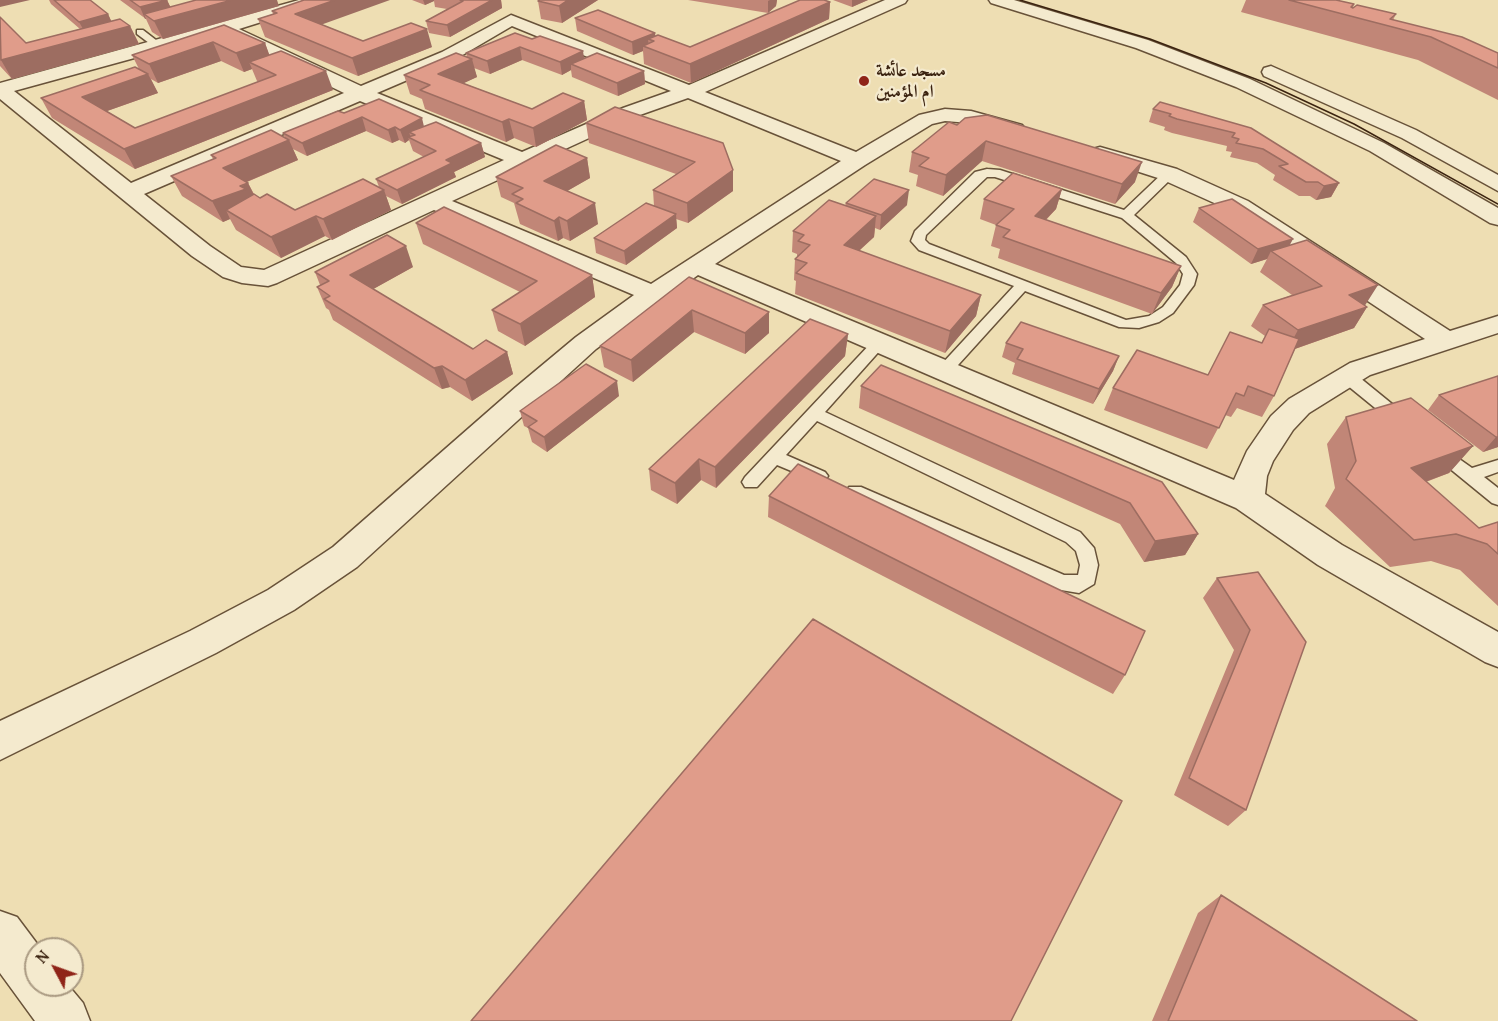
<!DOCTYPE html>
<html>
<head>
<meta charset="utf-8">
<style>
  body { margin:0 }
  #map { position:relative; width:1498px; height:1021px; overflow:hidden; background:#eedeb3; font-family:"Gentium Book Plus",serif }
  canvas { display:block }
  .north { position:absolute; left:24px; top:937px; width:60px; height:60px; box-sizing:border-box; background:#f4eace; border:2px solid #aa9a82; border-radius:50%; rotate:311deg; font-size:16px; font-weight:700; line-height:24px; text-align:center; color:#3b2310 }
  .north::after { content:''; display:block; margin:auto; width:21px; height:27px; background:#8f2418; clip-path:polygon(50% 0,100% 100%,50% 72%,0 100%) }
</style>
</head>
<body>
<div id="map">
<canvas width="1498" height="1021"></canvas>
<div class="north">N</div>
</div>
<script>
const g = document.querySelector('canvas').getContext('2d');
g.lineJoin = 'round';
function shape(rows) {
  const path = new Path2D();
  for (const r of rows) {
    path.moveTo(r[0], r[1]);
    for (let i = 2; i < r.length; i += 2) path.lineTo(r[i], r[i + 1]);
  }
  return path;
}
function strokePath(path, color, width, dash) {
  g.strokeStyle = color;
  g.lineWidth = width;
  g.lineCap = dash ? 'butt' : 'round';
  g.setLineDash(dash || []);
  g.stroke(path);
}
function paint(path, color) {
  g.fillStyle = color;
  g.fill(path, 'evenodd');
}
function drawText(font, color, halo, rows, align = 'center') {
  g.font = font + ' "Gentium Book Plus",Amiri,serif';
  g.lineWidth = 4.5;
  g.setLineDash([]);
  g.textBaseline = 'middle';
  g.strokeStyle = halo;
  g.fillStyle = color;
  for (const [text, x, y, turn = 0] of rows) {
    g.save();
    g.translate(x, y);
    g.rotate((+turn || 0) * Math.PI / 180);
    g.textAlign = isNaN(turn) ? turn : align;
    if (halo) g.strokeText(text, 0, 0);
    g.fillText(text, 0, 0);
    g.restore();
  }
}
const service = shape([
  [137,30,143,30,165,47,157,49,137,34,137,30],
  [987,169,1000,170,1124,210,1165,171,1173,171,1173,177,1134,215,1186,257,1197,274,1194,285,1173,313,1159,322,1139,328,1119,327,1025,291,949,375,939,375,936,371,939,367,1014,286,919,250,911,241,915,231,975,172,987,169],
  [987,177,995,177,1122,218,1176,263,1183,274,1180,285,1163,307,1149,316,1126,320,929,244,925,240,926,235,987,177],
  [878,339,883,341,886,344,883,347,825,412,1080,532,1094,548,1098,565,1094,584,1079,593,1055,589,849,497,846,492,849,487,861,487,1064,575,1078,575,1080,565,1076,551,1066,542,817,421,786,455,825,472,828,476,825,480,813,480,777,465,757,487,745,487,742,482,745,477,873,341,878,339],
  [1348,372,1354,373,1408,417,1410,421,1408,425,1396,425,1342,381,1340,377,1342,373,1348,372],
  [1438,444,1472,468,1498,460,1498,472,1484,477,1498,488,1498,505,1492,503,1432,454,1430,450,1432,446,1438,444]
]);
const minor = shape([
  [299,0,324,0,322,3,239,29,361,86,442,52,511,15,689,85,885,0,907,0,905,3,705,92,856,152,919,115,945,109,971,111,1022,125,1025,129,1022,133,1015,135,970,123,945,121,932,124,865,165,715,264,1234,480,1247,451,1271,416,1289,399,1350,363,1425,339,1232,211,1161,179,1093,157,1089,153,1093,149,1100,147,1177,169,1248,201,1450,331,1498,316,1498,333,1370,375,1309,413,1293,430,1273,461,1267,476,1265,494,1342,545,1498,632,1498,667,1485,662,1318,565,1236,508,698,275,596,349,357,567,294,610,216,653,0,760,0,721,190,631,268,590,333,547,516,387,576,337,634,295,434,210,277,283,268,286,242,283,223,277,192,256,0,99,0,83,299,0],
  [512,26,671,91,623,108,522,152,377,93,454,60,512,26],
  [222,34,344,93,131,183,14,91,222,34],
  [688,98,841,161,651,284,452,201,637,116,688,98],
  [360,101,504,160,264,270,241,267,210,246,144,194,360,101],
  [0,911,17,917,41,949,36,949,36,985,68,985,83,1003,90,1021,35,1021,0,973,0,911]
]);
const tertiary = shape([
  [989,0,1014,0,1148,40,1250,79,1384,143,1498,208,1498,225,1490,223,1370,151,1236,87,1136,48,991,3,989,0],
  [1271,66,1416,130,1498,175,1498,191,1402,138,1264,76,1262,72,1264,68,1271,66]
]);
strokePath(service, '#685239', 3);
strokePath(minor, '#685239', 3);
strokePath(tertiary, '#685239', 3);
paint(service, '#f4eace');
paint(minor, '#f4eace');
paint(tertiary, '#f4eace');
strokePath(shape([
  [1020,0,1150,39,1266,83,1354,124,1498,204]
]), '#3b2310', 1.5);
paint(shape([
  [49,0,90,0,108,14,111,21,130,26,139,44,12,79,0,66,0,17,26,43,80,29,51,4],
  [120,0,167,0,170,7,279,6,163,39,152,32,146,19],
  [412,0,501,0,502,8,450,37,429,33,426,21,447,9,435,7,434,1,425,5],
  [598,0,562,23,541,19,538,1],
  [688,0,777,0,776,6,768,13],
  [833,0,868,0,852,7],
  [1246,0,1318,0,1354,4,1353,8,1396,14,1393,20,1498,53,1498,100,1418,60,1241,12],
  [830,2,829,19,691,83,644,64,643,51,633,55,577,31,575,18,655,33,655,36,690,47],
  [272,11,321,24,363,41,432,47,358,76,265,37,258,19,273,14],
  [224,25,265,43,269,55,333,90,135,169,52,118,41,98,139,69,132,55],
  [221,61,244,72,252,69,257,81,258,82,135,128,107,111,158,93,151,79,158,83],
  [515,33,584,59,644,71,645,84,618,96,572,77,571,70,562,75,522,60,490,74,474,68,477,77,463,83,532,109,584,101,587,120,536,147,514,138,506,142,425,109,422,99,410,94,404,75,467,57,466,53],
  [1153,109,1251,128,1339,183,1331,197,1316,200,1310,196,1299,196,1273,180,1275,175,1257,163,1230,157,1232,152,1226,151,1227,146,1172,133,1164,130,1165,127,1149,122],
  [344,113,424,126,481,143,485,157,454,172,456,177,402,204,386,196,391,210,332,240,325,236,281,258,236,230,230,219,223,222,182,196,171,176,213,159,211,155,285,138,283,133],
  [366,131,392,143,399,140,405,143,409,140,413,151,424,157,376,179,379,187,295,210,260,198,254,194,248,183,247,182,298,160,293,149,307,156],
  [949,122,1135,182,1115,204,982,161,943,196,916,186,918,175,909,172,912,152],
  [586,123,733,170,733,191,688,223,676,219,677,228,626,265,596,253,594,238,654,206,653,190,676,174,589,143],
  [587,158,590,178,567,191,598,224,570,241,563,238,558,241,520,224,514,203,501,197,496,177],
  [1062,189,1056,209,1046,220,1181,266,1172,287,1152,314,998,258,1000,249,991,246,996,225,980,219,984,199],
  [846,203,907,205,880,230,875,228,874,237,859,251,981,295,976,316,945,353,795,294,796,281,794,280,795,259,797,257,797,254,792,252,793,231,845,206],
  [1199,208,1289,246,1367,307,1354,328,1295,349,1274,396,1262,417,1237,408,1231,417,1225,415,1207,449,1104,410,1113,388,1208,375,1261,343,1265,336,1251,326,1263,305,1292,295,1260,272,1267,259,1251,264,1193,222],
  [416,223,592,275,595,297,525,346,498,331,492,310,520,292,423,244],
  [413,267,373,289,473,349,507,352,513,374,472,401,450,387,442,389,333,320,329,310,326,308,317,287,320,285,315,272],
  [689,277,769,333,745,354,694,332,633,382,604,367,600,346],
  [848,334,845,356,716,488,701,480,677,504,651,490,649,469],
  [1006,343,1119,356,1113,371,1093,404,1012,374,1015,363,1002,357],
  [881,365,1198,534,1185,555,1144,562,1120,524,859,408,861,386],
  [1498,376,1498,447,1483,452,1428,410,1439,395],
  [619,396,547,452,532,442,528,428,524,426,520,411],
  [1346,417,1473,446,1449,473,1426,482,1479,528,1498,522,1498,606,1460,570,1431,561,1390,567,1325,506,1335,488,1327,444],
  [769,496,1125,675,1113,694,768,517],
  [1258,572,1246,810,1228,826,1174,795,1234,650,1203,598,1217,578],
  [1221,895,1417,1021,1152,1021,1198,913]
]), '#c18677');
paint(shape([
  [0,0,30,0,0,7],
  [167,0,173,12,144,14,146,19,145,19,140,7],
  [232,0,277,0,279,6,163,39,154,21],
  [335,0,390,0,301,32,295,14],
  [423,0,434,0,434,1,425,5],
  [492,0,501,0,502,8,450,37,447,25],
  [568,0,598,0,562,23,559,6],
  [770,0,777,0,776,6,768,13,768,1],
  [852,0,868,0,852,7],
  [830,2,829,19,691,83,690,64],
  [108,14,114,27,86,34,79,22],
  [130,26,139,44,12,79,1,60],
  [427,29,432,47,358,76,352,58],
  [655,33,656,46,654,41,648,39,649,48,643,46,643,51,633,55,632,42],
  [213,42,221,61,158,83,149,64],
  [265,43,272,62,249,62,252,69,244,72,236,53],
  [520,47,522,60,490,74,487,61],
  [583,51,585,64,571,64,571,70,562,75,560,62],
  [472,59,477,77,443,93,438,74],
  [326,71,333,90,135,169,124,149],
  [644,71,645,84,618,96,617,83],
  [148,74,158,93,93,116,82,97],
  [584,101,587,120,536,147,533,128],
  [362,117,366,131,307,156,302,143],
  [422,118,425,131,415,135,409,132,411,138,408,137,409,140,405,143,400,130],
  [509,119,514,138,506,142,502,122],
  [395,127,399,140,392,143,388,130],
  [289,140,298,160,232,188,223,168],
  [986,141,982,161,943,196,946,175],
  [481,143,485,157,454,172,456,177,402,204,397,190,446,160],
  [587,158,590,178,548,202,544,181],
  [1142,162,1135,182,1115,204,1122,184],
  [733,170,733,191,688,223,687,203],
  [248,183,258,203,226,210,230,219,223,222,212,201],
  [1339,183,1331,197,1316,200,1324,186],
  [1062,189,1056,209,1029,237,1035,216],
  [384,190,391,210,332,240,323,219],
  [909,190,907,205,880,230,881,215],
  [595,203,598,224,570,241,567,221],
  [676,214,677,228,626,265,624,251],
  [316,216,325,236,281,258,271,237],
  [876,216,874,237,842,266,844,245],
  [559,217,563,238,558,241,554,221],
  [1293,239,1285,254,1271,251,1267,259,1251,264,1258,249],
  [406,246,413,267,359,297,350,275],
  [1181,266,1172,287,1152,314,1161,293],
  [592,275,595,297,525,346,520,324],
  [1378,285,1364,307,1349,295],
  [981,295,976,316,945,353,950,331],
  [1367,307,1354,328,1286,352,1298,330],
  [692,310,694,332,633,382,631,360],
  [769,312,769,333,745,354,745,333],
  [848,334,845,356,716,488,715,467],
  [507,352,513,374,472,401,465,380],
  [1119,356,1113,371,1093,404,1099,389],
  [442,366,450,387,442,389,434,368],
  [617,381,619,396,547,452,544,437],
  [1496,437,1498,437,1498,447,1483,452],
  [1473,446,1449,473,1389,495,1411,468],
  [699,459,701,480,677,504,675,483],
  [1198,534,1185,555,1144,562,1155,541]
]), '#9d6d61');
const building = shape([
  [54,0,90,0,108,14,79,22,54,0],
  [130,0,167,0,140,7,130,0],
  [196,0,232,0,154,21,144,14,196,0],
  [304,0,335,0,295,14,363,41,411,23,427,29,352,58,258,19,277,13,272,11,304,0],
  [460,0,492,0,447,25,426,21,463,1,460,0],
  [540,0,568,0,559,6,538,1,540,0],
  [800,0,824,0,830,2,690,64,643,46,654,41,648,39,658,35,690,47,800,0],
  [1289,0,1336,0,1354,4,1351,7,1353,8,1357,5,1396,14,1390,19,1462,37,1498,53,1498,68,1431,37,1289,0],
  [598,10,655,33,632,42,575,18,598,10],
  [0,17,26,43,120,19,130,26,1,60,0,17],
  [224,25,265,43,236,53,213,42,149,64,132,55,224,25],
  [515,33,532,39,540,36,583,51,560,62,520,47,487,61,466,53,515,33],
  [281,51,326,71,124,149,41,98,135,67,148,74,82,97,135,128,276,75,249,62,281,51],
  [456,53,472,59,438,74,532,109,563,93,584,101,533,128,509,119,502,122,420,90,430,85,404,75,456,53],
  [597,53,644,71,617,83,571,64,597,53],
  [379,99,422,118,400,130,395,127,388,130,362,117,302,143,283,133,338,111,344,113,379,99],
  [1160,102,1251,128,1339,183,1324,186,1318,182,1306,182,1279,166,1288,164,1263,149,1236,143,1239,139,1232,137,1235,133,1177,119,1169,116,1171,114,1153,109,1160,102],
  [615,107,723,143,733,170,687,203,653,190,695,162,586,123,615,107],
  [987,115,1142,162,1122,184,986,141,946,175,919,166,929,158,912,152,949,122,957,125,965,118,987,115],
  [436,122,481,143,446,160,452,163,397,190,376,179,436,151,408,137,415,135,409,132,436,122],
  [271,130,289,140,223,168,248,183,240,186,246,189,212,201,171,176,216,158,211,155,271,130],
  [556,145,587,158,544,181,595,203,567,221,559,217,554,221,516,203,523,199,512,194,523,188,496,177,556,145],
  [1013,173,1062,189,1035,216,1181,266,1161,293,1003,237,1010,230,996,225,1014,209,984,199,1013,173],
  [363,179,384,190,323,219,316,216,271,237,226,210,254,194,260,198,267,194,295,210,363,179],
  [874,179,909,190,881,215,846,203,874,179],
  [1232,199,1293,239,1258,249,1199,208,1232,199],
  [829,200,876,216,844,245,981,295,950,331,796,273,807,263,795,259,810,245,798,241,804,235,793,231,829,200],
  [646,203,676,214,624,251,594,238,646,203],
  [444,207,592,275,520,324,492,310,537,281,416,223,444,207],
  [387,235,406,246,350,275,473,349,486,340,507,352,465,380,442,366,434,368,324,299,330,296,317,287,329,281,315,272,387,235],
  [1307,240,1378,285,1349,295,1367,307,1298,330,1263,305,1322,286,1271,251,1307,240],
  [689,277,769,312,745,333,692,310,631,360,600,346,689,277],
  [810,319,848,334,715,467,699,459,675,483,649,469,810,319],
  [1021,322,1119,356,1099,389,1017,359,1023,349,1006,343,1021,322],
  [1269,329,1299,339,1274,396,1248,386,1244,396,1236,393,1219,428,1113,388,1137,350,1208,375,1230,332,1262,343,1269,329],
  [586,364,617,381,544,437,528,427,537,421,520,411,586,364],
  [881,365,1162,482,1198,534,1155,541,1130,503,861,386,881,365],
  [1498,376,1498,437,1496,437,1439,395,1498,376],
  [1411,398,1473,446,1411,468,1479,528,1498,522,1498,554,1487,544,1456,534,1414,540,1346,479,1356,461,1346,417,1411,398],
  [798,464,1145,631,1125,675,769,496,798,464],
  [1258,572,1306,642,1246,810,1189,778,1250,630,1217,578,1258,572],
  [813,619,1122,801,1011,1021,471,1021,813,619],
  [1221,895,1417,1021,1168,1021,1221,895]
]);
paint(building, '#e09c8a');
strokePath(building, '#9d6d61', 1.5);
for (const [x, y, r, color] of [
  [864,81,6,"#8f2418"]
]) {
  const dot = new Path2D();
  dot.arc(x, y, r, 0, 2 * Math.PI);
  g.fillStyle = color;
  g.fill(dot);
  strokePath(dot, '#f4eace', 2);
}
drawText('bold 18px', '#3b2310', '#f4eace', [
  ["مسجد عائشة",876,71],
  ["ام المؤمنين",876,92]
], 'left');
</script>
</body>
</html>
